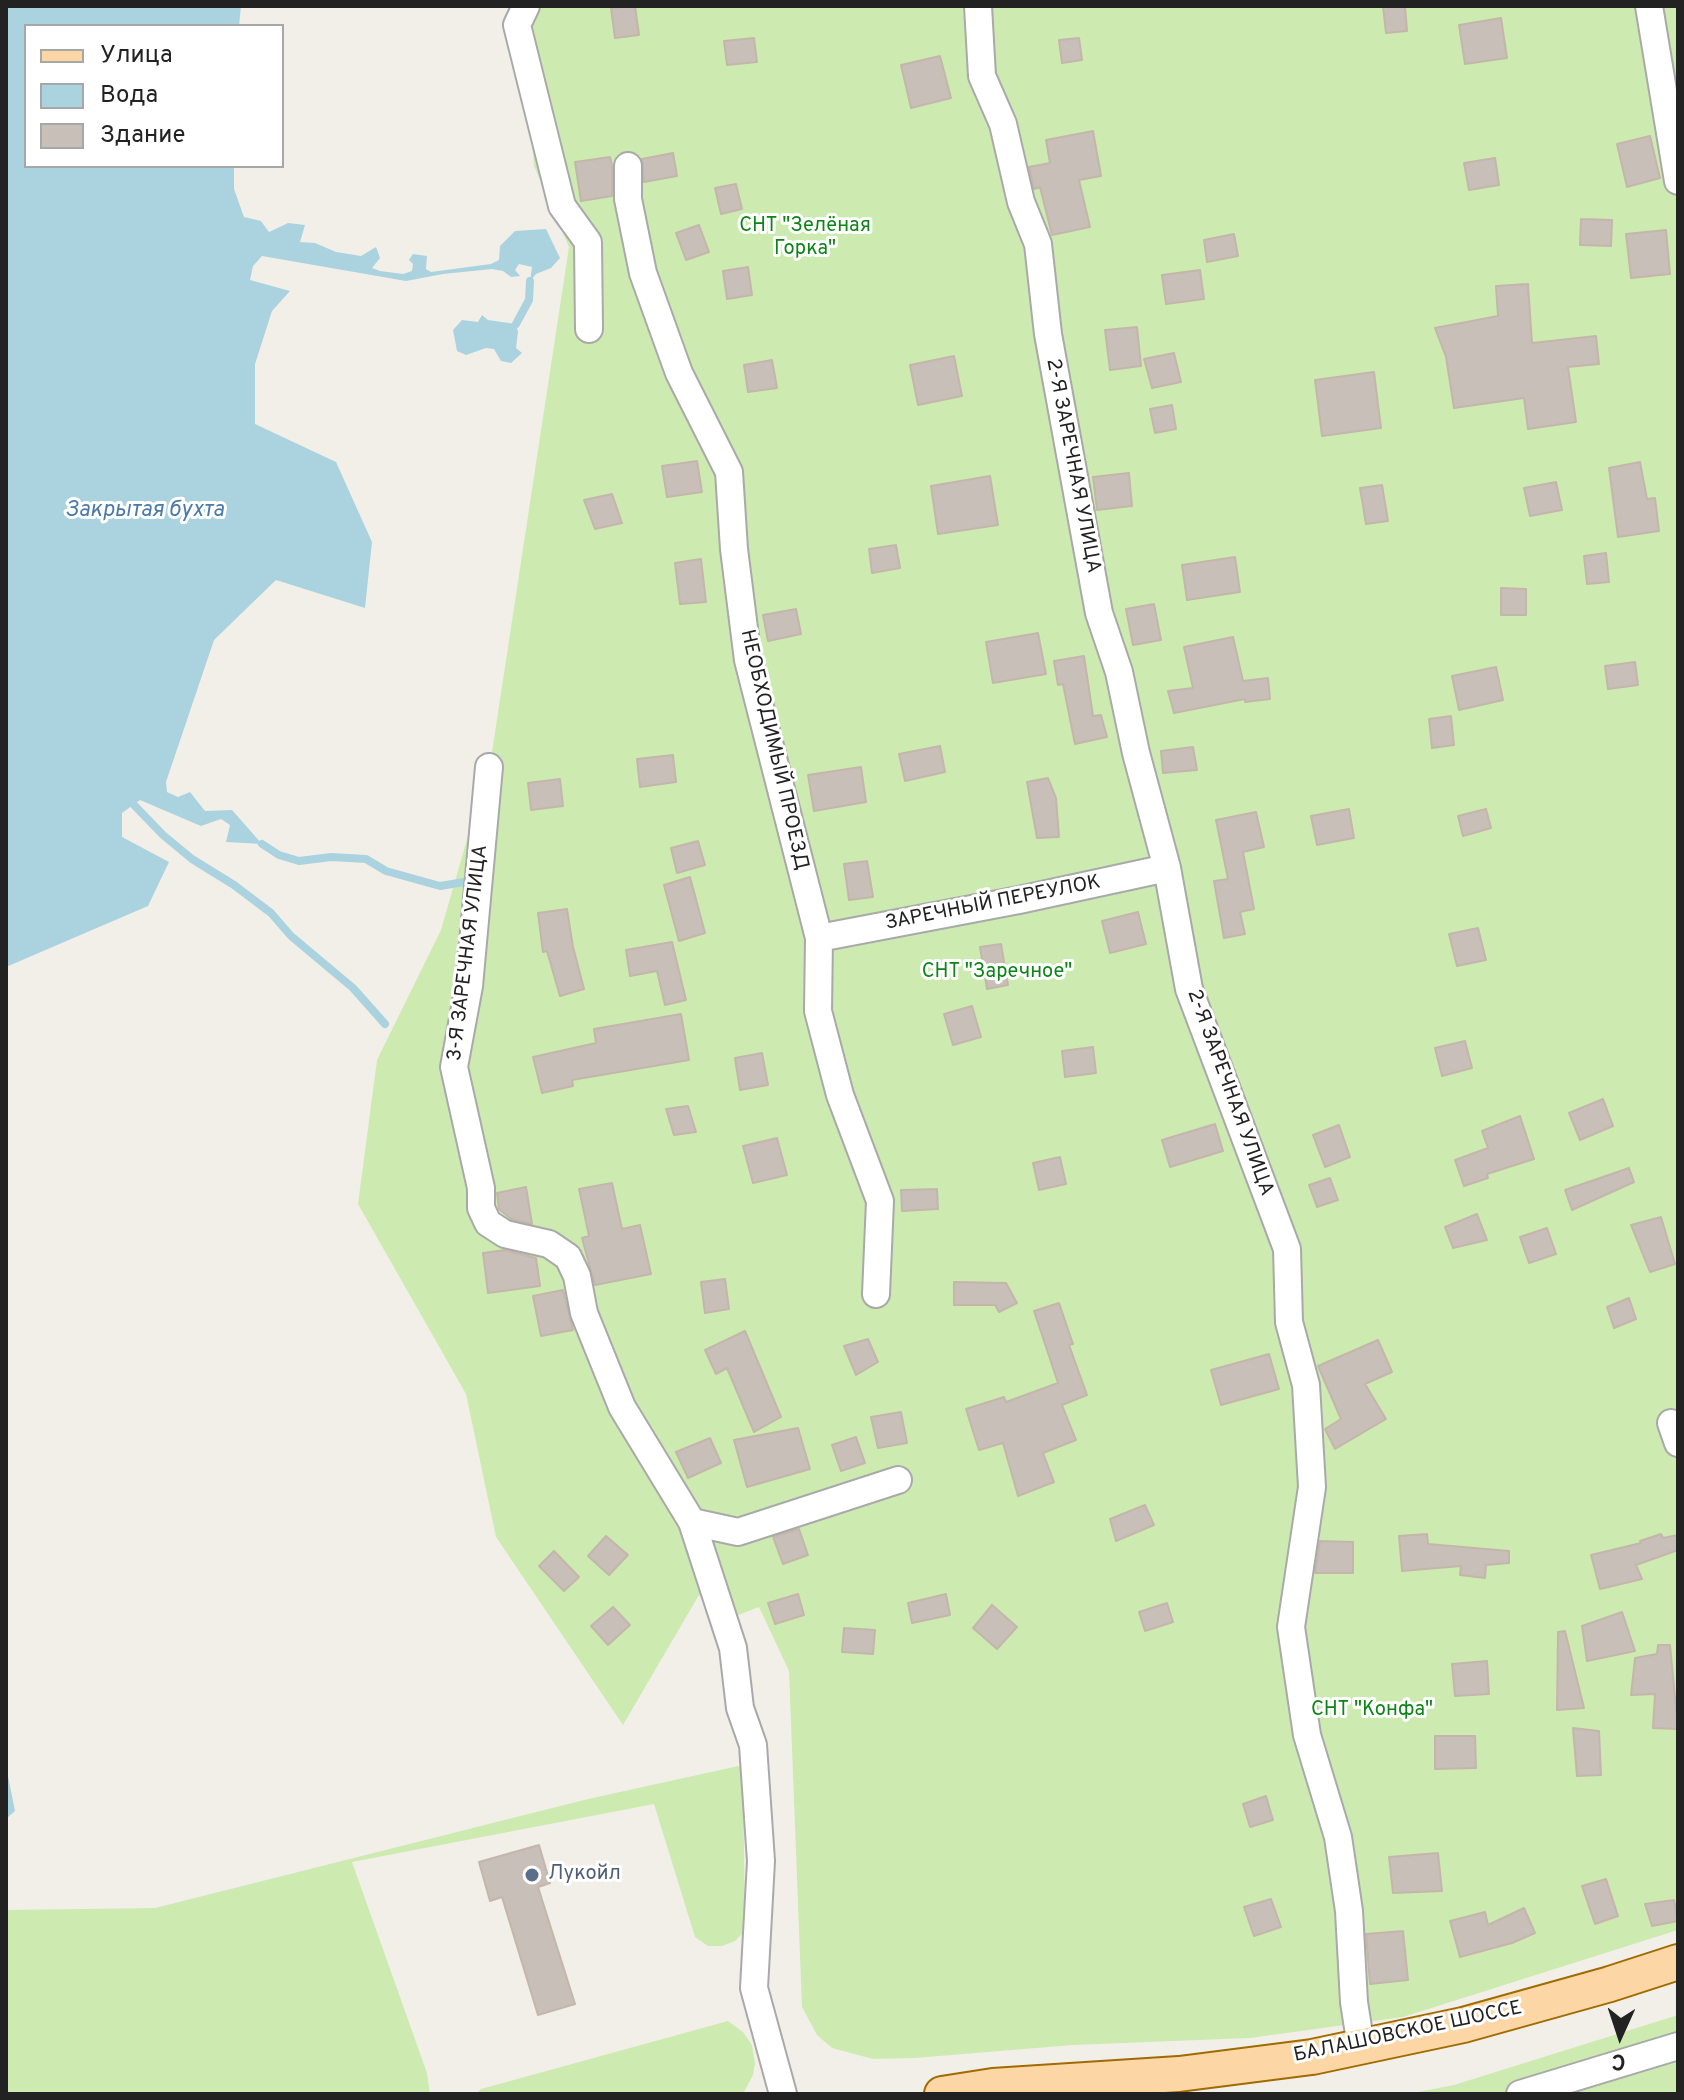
<!DOCTYPE html>
<html>
<head>
<meta charset="utf-8">
<style>
  body { margin:0 }
  #map { position:relative; width:1684px; height:2100px; overflow:hidden; background:#f2efe9; font-family:Overpass,sans-serif }
  canvas { display:block }
  .frame { position:absolute; inset:0; border:8px solid #222; pointer-events:none }
  .legend { position:absolute; left:24px; top:24px; width:260px; height:144px; box-sizing:border-box; background:#fff; border:2px solid #a7a7a7; margin:0; padding:10px 14px; list-style:none; font-size:24px; color:#222 }
  .legend li { display:flex; align-items:center; gap:16px; height:40px }
  .legend b { width:40px; border:2px solid #a7a7a7 }
  .north { position:absolute; left:1580px; top:1996px; width:80px; height:80px; -webkit-text-stroke:6px #fff; paint-order:stroke; rotate:183deg; font-size:22px; font-weight:700; line-height:32px; text-align:center; color:#222 }
  .north::after { content:''; display:block; margin:auto; width:28px; height:36px; background:#222; clip-path:polygon(50% 0,100% 100%,50% 72%,0 100%) }
</style>
</head>
<body>
<div id="map">
<canvas width="1684" height="2100"></canvas>
<div class="frame"></div>
<ul class="legend">
<li><b style="height:10px;background:#fcd6a4"></b>Улица</li>
<li><b style="height:22px;background:#aad3df"></b>Вода</li>
<li><b style="height:22px;background:#c7bfb8"></b>Здание</li>
</ul>
<div class="north">С</div>
</div>
<script>
const g = document.querySelector('canvas').getContext('2d');
g.lineJoin = 'round';
function paint(path, color) {
  g.fillStyle = color;
  g.fill(path, 'evenodd');
}
function shape(rows) {
  const path = new Path2D();
  for (const r of rows) {
    path.moveTo(r[0], r[1]);
    for (let i = 2; i < r.length; i += 2) path.lineTo(r[i], r[i + 1]);
  }
  return path;
}
function strokePath(path, color, width, dash) {
  g.strokeStyle = color;
  g.lineWidth = width;
  g.lineCap = dash ? 'butt' : 'round';
  g.setLineDash(dash || []);
  g.stroke(path);
}
function drawText(font, color, halo, rows, align = 'center') {
  g.font = font + ' Overpass,sans-serif';
  g.lineWidth = 6;
  g.setLineDash([]);
  g.textBaseline = 'middle';
  g.strokeStyle = halo;
  g.fillStyle = color;
  for (const [text, x, y, turn = 0] of rows) {
    g.save();
    g.translate(x, y);
    g.rotate((+turn || 0) * Math.PI / 180);
    g.textAlign = isNaN(turn) ? turn : align;
    if (halo) g.strokeText(text, 0, 0);
    g.fillText(text, 0, 0);
    g.restore();
  }
}
paint(shape([
  [521,6,1678,6,1678,1930,1403,2017,1250,2038,1073,2045,915,2058,873,2059,832,2048,817,2035,802,2007,789,1671,759,1607,720,1622,699,1595,623,1725,496,1537,466,1394,358,1204,377,1060,441,930,492,752,569,247,534,166],
  [743,1765,745,1931,735,1941,722,1946,708,1946,695,1937,654,1804,352,1862,427,2073,430,2094,6,2094,6,1910,155,1908,588,1799],
  [1678,2015,1678,2094,1408,2094,1454,2085],
  [728,2021,743,2032,752,2045,755,2063,753,2075,744,2092,740,2094,476,2094,481,2089]
]), '#cdebb0');
paint(shape([
  [6,6,241,6,239,26,26,26,26,166,234,166,234,189,244,217,261,221,269,232,288,223,305,225,300,242,315,243,336,252,361,256,376,247,380,258,372,268,380,271,403,274,412,271,413,264,409,260,413,254,427,256,426,269,431,272,491,264,499,260,500,246,515,231,546,229,560,258,551,268,536,274,530,281,532,267,519,264,515,270,520,276,511,277,503,271,492,269,443,274,406,281,262,256,253,266,250,280,290,291,272,311,255,364,255,424,336,462,372,542,365,608,276,580,214,640,166,782,167,792,178,797,190,792,205,811,232,810,262,844,226,842,230,825,221,819,201,826,140,800,122,813,122,837,169,862,148,906,6,967],
  [482,315,488,320,516,324,518,332,516,348,522,353,511,363,501,361,494,349,486,348,466,355,457,351,453,330,462,320,478,322],
  [6,1766,15,1811,6,1819]
]), '#aad3df');
strokePath(shape([
  [516,324,529,300,530,281],
  [134,805,163,835,192,859,234,885,271,913,291,936,353,988,385,1024],
  [262,844,279,855,299,861,331,857,366,859,386,871,440,886,476,880]
]), '#aad3df', 8);
const building = shape([
  [635,6,639,35,615,38,611,8,635,6],
  [1383,6,1405,6,1407,31,1386,33,1383,6],
  [1501,18,1507,58,1465,64,1459,25,1501,18],
  [754,38,757,62,727,65,724,41,754,38],
  [1079,38,1082,60,1062,63,1059,40,1079,38],
  [940,56,951,98,911,108,901,65,940,56],
  [1093,131,1101,176,1079,180,1090,227,1052,235,1040,187,1034,189,1029,167,1050,163,1046,140,1093,131],
  [1650,136,1660,178,1627,187,1617,144,1650,136],
  [673,153,677,176,644,182,642,159,673,153],
  [610,157,612,165,612,196,581,201,575,162,610,157],
  [1495,158,1499,185,1469,190,1464,163,1495,158],
  [736,184,742,209,721,214,715,188,736,184],
  [1581,219,1612,220,1611,246,1580,245,1581,219],
  [699,225,709,252,686,260,676,233,699,225],
  [1666,230,1670,274,1631,278,1626,234,1666,230],
  [1234,234,1238,256,1207,262,1204,240,1234,234],
  [748,267,752,295,727,299,723,271,748,267],
  [1200,270,1204,299,1166,304,1162,275,1200,270],
  [1528,284,1532,343,1596,336,1599,364,1568,367,1576,422,1528,429,1524,398,1454,408,1446,357,1435,328,1498,316,1496,286,1528,284],
  [1137,327,1141,366,1110,370,1105,330,1137,327],
  [1174,353,1181,382,1152,388,1144,359,1174,353],
  [954,356,962,396,918,405,910,365,954,356],
  [772,360,777,388,748,392,744,365,772,360],
  [1374,372,1381,428,1322,436,1315,380,1374,372],
  [1172,405,1176,429,1155,433,1150,409,1172,405],
  [697,461,702,492,667,497,662,466,697,461],
  [1640,462,1647,499,1655,498,1659,531,1618,537,1609,468,1640,462],
  [1129,473,1132,506,1097,510,1093,477,1129,473],
  [990,476,998,525,938,534,931,486,990,476],
  [1556,482,1562,510,1530,516,1524,488,1556,482],
  [1382,485,1388,521,1366,524,1360,488,1382,485],
  [612,494,622,523,595,529,584,500,612,494],
  [896,545,900,568,872,573,869,549,896,545],
  [1606,553,1609,582,1587,584,1584,556,1606,553],
  [1235,557,1240,592,1187,600,1182,565,1235,557],
  [701,559,706,602,680,604,675,563,701,559],
  [1501,588,1526,589,1526,615,1501,615,1501,588],
  [1154,604,1161,640,1133,645,1126,609,1154,604],
  [796,609,801,634,768,641,763,615,796,609],
  [1038,633,1046,674,993,683,986,642,1038,633],
  [1233,637,1243,681,1268,678,1270,699,1245,702,1245,699,1174,713,1168,691,1193,688,1184,647,1233,637],
  [1084,656,1093,716,1101,715,1107,737,1075,744,1063,684,1058,685,1054,661,1084,656],
  [1635,662,1638,685,1608,689,1605,666,1635,662],
  [1496,667,1503,700,1459,710,1452,676,1496,667],
  [1451,716,1454,745,1432,748,1429,719,1451,716],
  [940,746,945,772,905,781,899,754,940,746],
  [1193,747,1197,770,1163,773,1161,751,1193,747],
  [673,755,676,782,640,787,637,759,673,755],
  [861,767,866,802,814,811,808,775,861,767],
  [1048,778,1056,798,1059,837,1037,838,1027,782,1048,778],
  [560,779,563,806,531,810,528,783,560,779],
  [1349,809,1354,838,1317,845,1311,816,1349,809],
  [1486,809,1491,828,1463,836,1458,816,1486,809],
  [1256,812,1264,847,1243,852,1254,909,1240,912,1245,934,1224,938,1214,881,1228,879,1216,820,1256,812],
  [698,841,705,865,677,873,671,848,698,841],
  [867,861,873,897,849,900,844,864,867,861],
  [690,877,705,933,679,941,664,885,690,877],
  [567,909,573,947,584,989,560,996,547,951,543,952,538,913,567,909],
  [1138,912,1146,944,1110,953,1102,921,1138,912],
  [1478,928,1486,960,1457,966,1449,934,1478,928],
  [672,942,686,1000,665,1005,657,971,630,976,626,950,672,942],
  [1001,944,1008,985,987,989,980,947,1001,944],
  [972,1006,981,1037,953,1045,944,1014,972,1006],
  [681,1014,689,1060,572,1080,573,1086,542,1093,533,1057,596,1043,594,1029,681,1014],
  [1465,1041,1472,1068,1442,1076,1435,1048,1465,1041],
  [1093,1047,1096,1073,1065,1077,1062,1051,1093,1047],
  [762,1053,768,1085,740,1090,735,1058,762,1053],
  [1603,1099,1613,1126,1580,1140,1569,1113,1603,1099],
  [688,1106,696,1132,674,1135,666,1109,688,1106],
  [1520,1116,1534,1159,1487,1174,1488,1178,1464,1186,1455,1160,1488,1148,1482,1131,1520,1116],
  [1215,1124,1223,1151,1170,1167,1162,1140,1215,1124],
  [1339,1125,1350,1157,1325,1167,1313,1135,1339,1125],
  [777,1138,787,1175,753,1183,743,1146,777,1138],
  [1060,1157,1066,1184,1039,1190,1033,1163,1060,1157],
  [1629,1168,1634,1182,1572,1210,1565,1190,1629,1168],
  [1330,1178,1338,1200,1317,1207,1309,1185,1330,1178],
  [612,1183,622,1229,640,1225,651,1274,595,1285,582,1238,589,1236,579,1189,612,1183],
  [526,1187,532,1224,511,1219,499,1209,497,1193,526,1187],
  [937,1189,938,1209,902,1211,901,1190,937,1189],
  [1477,1214,1487,1240,1453,1248,1445,1227,1477,1214],
  [1661,1217,1675,1264,1650,1272,1631,1225,1661,1217],
  [1547,1228,1556,1254,1529,1263,1520,1237,1547,1228],
  [505,1250,536,1258,540,1286,488,1293,483,1253,505,1250],
  [725,1279,729,1309,705,1313,701,1282,725,1279],
  [954,1282,1006,1283,1017,1303,999,1312,995,1305,954,1305,954,1282],
  [563,1290,573,1330,541,1336,533,1296,563,1290],
  [1629,1298,1636,1319,1614,1328,1607,1307,1629,1298],
  [1059,1303,1073,1344,1069,1345,1087,1395,1062,1405,1076,1440,1043,1453,1054,1482,1018,1496,1003,1443,979,1450,966,1409,1004,1397,1006,1402,1058,1383,1034,1311,1059,1303],
  [745,1331,781,1417,754,1432,727,1368,716,1374,705,1350,745,1331],
  [868,1339,878,1362,856,1375,844,1346,868,1339],
  [1378,1340,1392,1372,1365,1384,1386,1419,1335,1449,1325,1429,1341,1419,1318,1366,1378,1340],
  [1269,1354,1279,1389,1221,1405,1211,1370,1269,1354],
  [901,1412,907,1443,878,1448,871,1417,901,1412],
  [798,1428,810,1469,747,1487,734,1440,798,1428],
  [856,1437,865,1463,841,1471,832,1445,856,1437],
  [710,1438,721,1463,688,1478,676,1452,710,1438],
  [1145,1505,1154,1525,1116,1541,1110,1519,1145,1505],
  [799,1529,808,1555,783,1564,773,1537,799,1529],
  [1427,1534,1428,1544,1509,1551,1509,1563,1486,1565,1485,1578,1460,1575,1461,1566,1402,1571,1399,1536,1427,1534],
  [1661,1534,1663,1538,1678,1535,1678,1550,1636,1565,1642,1579,1600,1589,1591,1555,1641,1543,1640,1541,1661,1534],
  [606,1536,628,1555,609,1575,588,1556,606,1536],
  [1320,1541,1353,1542,1353,1573,1315,1573,1320,1541],
  [554,1551,579,1577,564,1591,539,1566,554,1551],
  [798,1594,804,1615,775,1624,768,1603,798,1594],
  [946,1594,950,1615,912,1623,908,1603,946,1594],
  [1167,1603,1173,1622,1145,1631,1139,1612,1167,1603],
  [992,1605,1017,1627,997,1649,973,1628,992,1605],
  [613,1607,630,1625,608,1645,591,1626,613,1607],
  [1622,1612,1635,1651,1587,1661,1582,1626,1622,1612],
  [844,1628,875,1630,873,1654,842,1652,844,1628],
  [1565,1631,1584,1708,1557,1710,1558,1632,1565,1631],
  [1658,1645,1670,1645,1678,1729,1653,1728,1655,1694,1631,1695,1635,1658,1657,1654,1658,1645],
  [1487,1661,1489,1694,1455,1696,1452,1664,1487,1661],
  [1573,1728,1599,1731,1601,1775,1577,1776,1573,1728],
  [1435,1736,1475,1736,1476,1768,1435,1769,1435,1736],
  [1266,1796,1273,1820,1250,1827,1243,1804,1266,1796],
  [539,1845,550,1883,538,1887,575,2004,538,2015,502,1897,490,1901,479,1862,539,1845],
  [1438,1853,1442,1891,1393,1893,1389,1857,1438,1853],
  [1606,1879,1618,1916,1595,1924,1582,1886,1606,1879],
  [1271,1899,1281,1927,1254,1936,1244,1907,1271,1899],
  [1674,1900,1678,1921,1652,1926,1645,1904,1674,1900],
  [1524,1908,1535,1933,1512,1943,1460,1957,1450,1921,1485,1912,1488,1925,1524,1908],
  [1403,1931,1408,1980,1370,1984,1366,1934,1403,1931]
]);
paint(building, '#c7bfb8');
strokePath(building, '#c4b6ab', 2);
const minor = shape([
  [526,6,517,25,562,206,588,242,589,329],
  [978,6,982,76,1003,124,1021,202,1038,244,1048,334,1099,613,1119,672,1136,753,1167,868,1189,989,1287,1249,1289,1322,1306,1385,1312,1487,1291,1627,1307,1735,1338,1837,1349,1911,1354,2002,1361,2047],
  [1649,6,1678,181],
  [628,166,628,199,643,273,679,373,729,472,734,549,748,660,819,938,818,1011,840,1095,880,1201,876,1294],
  [489,767,469,986,454,1067,481,1188,481,1208,488,1223,505,1234,549,1244,568,1257,577,1276,584,1313,622,1407,692,1522,733,1648,740,1708,753,1745,761,1861,754,1988,783,2094],
  [819,938,1019,900,1167,868],
  [1671,1423,1678,1443],
  [692,1522,738,1532,898,1480],
  [1520,2094,1678,2046]
]);
const major = shape([
  [942,2094,993,2086,1179,2074,1312,2057,1463,2025,1610,1984,1678,1962]
]);
strokePath(minor, '#a9a9a9', 30);
strokePath(major, '#a06b00', 38);
strokePath(minor, '#fff', 26);
strokePath(major, '#fcd6a4', 34);
for (const [x, y, r, color] of [
  [532,1875,8,"#5c6f8a"]
]) {
  const dot = new Path2D();
  dot.arc(x, y, r, 0, 2 * Math.PI);
  g.fillStyle = color;
  g.fill(dot);
  strokePath(dot, '#fff', 3);
}
drawText('20px', '#0c8416', '#fff', [
  ["СНТ \"Зелёная",805,227],
  ["Горка\"",805,250],
  ["СНТ \"Заречное\"",997,973],
  ["СНТ \"Конфа\"",1372,1711]
]);
drawText('20px', '#222', '#fff', [
  ["2-Я ЗАРЕЧНАЯ УЛИЦА",1072,466,79],
  ["НЕОБХОДИМЫЙ ПРОЕЗД",773,750,77],
  ["ЗАРЕЧНЫЙ ПЕРЕУЛОК",993,904,-11],
  ["3-Я ЗАРЕЧНАЯ УЛИЦА",469,953,-83],
  ["2-Я ЗАРЕЧНАЯ УЛИЦА",1229,1093,70],
  ["БАЛАШОВСКОЕ ШОССЕ",1408,2033,-12]
]);
drawText('20px', '#4e5e75', '#fff', [
  ["Лукойл",548,1875]
], 'left');
drawText('italic 22px', '#4a7aab', '#fff', [
  ["Закрытая бухта",145,512]
]);
</script>
</body>
</html>
